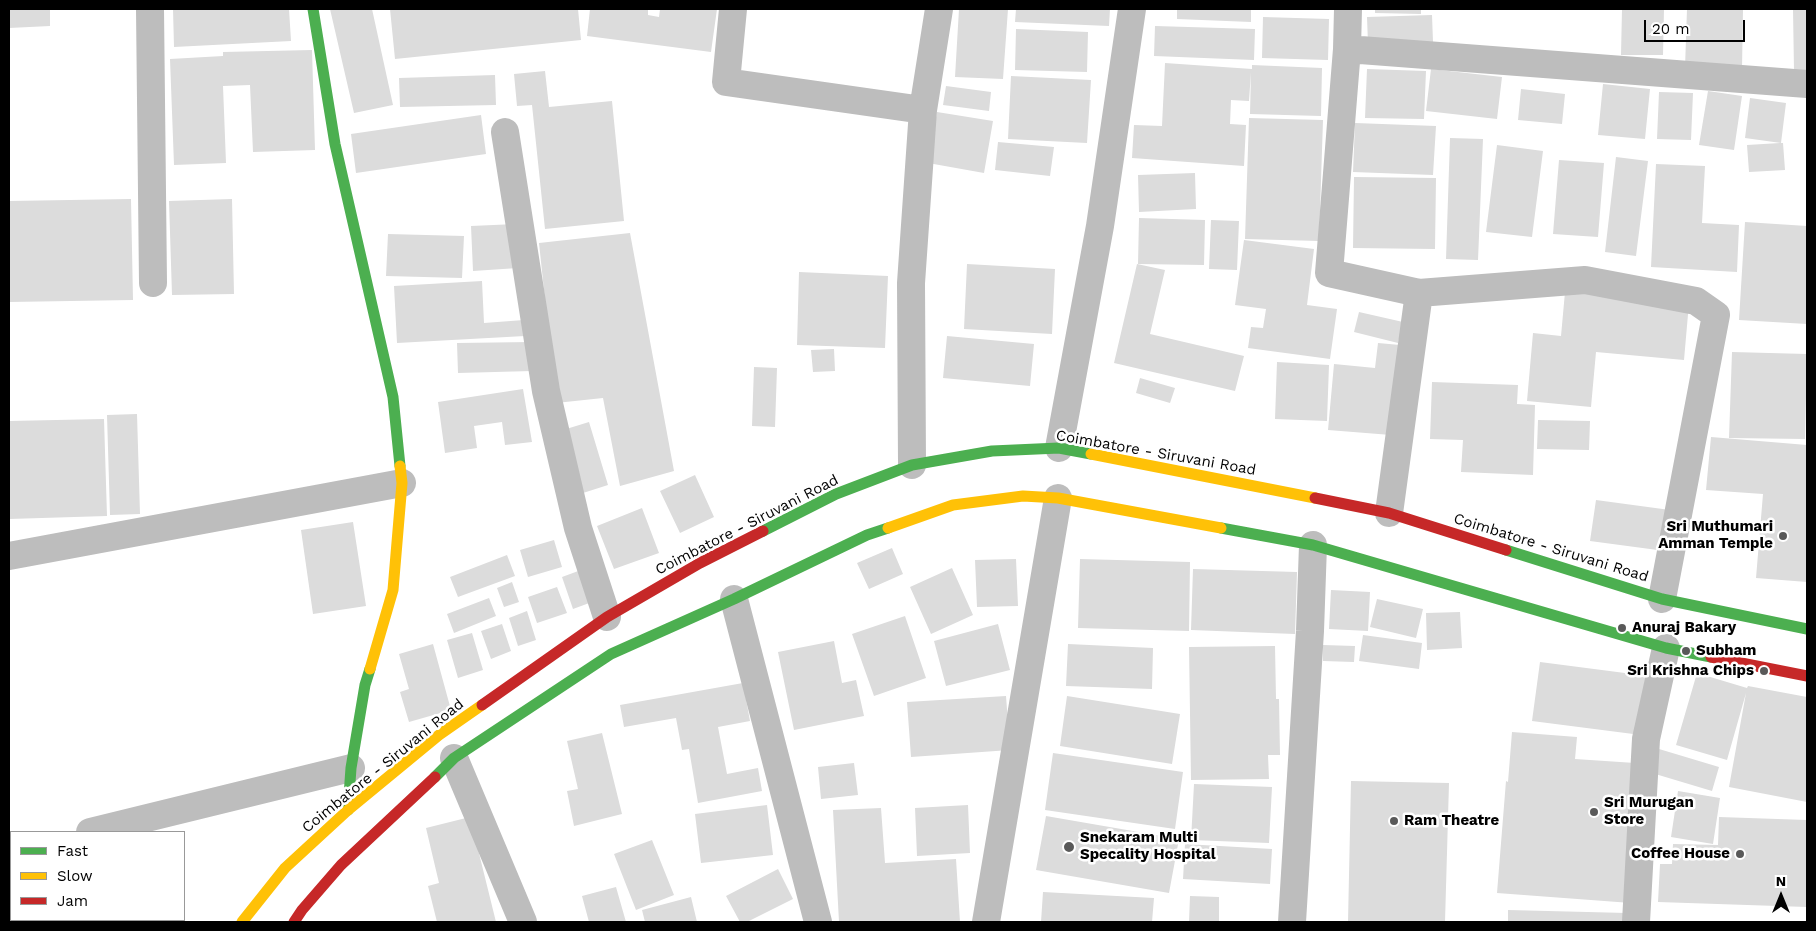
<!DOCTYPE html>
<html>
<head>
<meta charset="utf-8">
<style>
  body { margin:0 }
  #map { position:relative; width:1816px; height:931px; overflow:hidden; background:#fff; font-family:"Work Sans",sans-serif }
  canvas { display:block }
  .frame { position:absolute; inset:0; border:10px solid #000; pointer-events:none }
  .legend { position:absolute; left:10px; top:831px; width:175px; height:90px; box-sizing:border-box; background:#fff; border:1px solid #999; margin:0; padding:6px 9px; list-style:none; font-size:15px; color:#000 }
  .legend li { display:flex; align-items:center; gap:10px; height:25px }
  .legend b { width:25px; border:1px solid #999 }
  .north { position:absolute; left:1756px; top:871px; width:50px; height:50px; -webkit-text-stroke:4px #fff; paint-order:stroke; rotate:0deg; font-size:14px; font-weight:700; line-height:20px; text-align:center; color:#000 }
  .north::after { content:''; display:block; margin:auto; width:18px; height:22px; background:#000; clip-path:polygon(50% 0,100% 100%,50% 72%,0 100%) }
  .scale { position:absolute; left:1644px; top:20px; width:101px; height:22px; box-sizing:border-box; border:2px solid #000; border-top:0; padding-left:6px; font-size:15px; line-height:18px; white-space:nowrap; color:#000; -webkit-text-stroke:4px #fff; paint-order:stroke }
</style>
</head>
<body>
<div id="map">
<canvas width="1816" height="931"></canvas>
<div class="frame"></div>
<ul class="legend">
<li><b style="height:6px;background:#4caf50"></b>Fast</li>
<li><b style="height:6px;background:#ffc107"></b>Slow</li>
<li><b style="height:6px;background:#c62828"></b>Jam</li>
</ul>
<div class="north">N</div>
<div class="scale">20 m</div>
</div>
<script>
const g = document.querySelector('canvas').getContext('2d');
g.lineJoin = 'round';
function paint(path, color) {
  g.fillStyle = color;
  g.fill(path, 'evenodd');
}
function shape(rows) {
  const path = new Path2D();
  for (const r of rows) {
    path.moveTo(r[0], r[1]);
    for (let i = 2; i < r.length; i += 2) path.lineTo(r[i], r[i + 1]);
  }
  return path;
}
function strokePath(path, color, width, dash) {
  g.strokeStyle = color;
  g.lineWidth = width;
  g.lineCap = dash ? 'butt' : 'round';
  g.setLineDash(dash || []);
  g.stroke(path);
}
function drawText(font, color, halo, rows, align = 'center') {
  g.font = font + ' "Work Sans",sans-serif';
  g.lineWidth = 5;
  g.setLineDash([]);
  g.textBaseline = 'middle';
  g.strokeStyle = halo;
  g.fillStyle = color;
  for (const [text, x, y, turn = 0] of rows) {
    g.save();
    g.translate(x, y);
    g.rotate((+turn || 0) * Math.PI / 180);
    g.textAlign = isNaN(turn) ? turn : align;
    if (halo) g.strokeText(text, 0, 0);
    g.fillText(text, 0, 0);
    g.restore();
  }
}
paint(shape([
  [9,9,50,9,50,26,9,28],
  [173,9,289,9,291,41,174,47],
  [330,9,372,9,393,105,354,113],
  [390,9,578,9,581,40,395,59],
  [590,9,648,9,648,15,659,17,660,9,717,9,711,52,587,36],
  [959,9,1008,9,1003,79,955,77],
  [1016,9,1110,9,1109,26,1015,22],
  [1177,9,1251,9,1251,22,1177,19],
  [1375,9,1421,9,1421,14,1375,13],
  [1622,9,1664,9,1663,55,1621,55],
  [1687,9,1743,9,1742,69,1685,68],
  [1793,9,1807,9,1807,71,1794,71],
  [1432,15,1433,42,1368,44,1367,17],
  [1263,17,1329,19,1328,60,1262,58],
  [1155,26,1255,29,1254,60,1154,56],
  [1016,29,1088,32,1087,72,1015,70],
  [312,50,315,150,253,152,250,85,223,86,226,163,174,165,170,59,223,56,223,52],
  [1165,63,1252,69,1252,65,1322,68,1321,116,1250,114,1251,72,1249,101,1231,100,1230,124,1246,125,1244,166,1132,158,1134,125,1162,126],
  [1367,69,1426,71,1424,119,1365,118],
  [1431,69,1502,77,1497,119,1426,111],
  [545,71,549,107,612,101,624,221,545,229,532,105,517,106,514,74],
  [495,75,496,105,400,107,399,78],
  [1011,76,1091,80,1087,143,1008,139],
  [1603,84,1650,89,1645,139,1598,135],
  [946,86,991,92,989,111,943,105],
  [1521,89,1565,94,1562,124,1518,120],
  [1708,91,1742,96,1734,150,1699,145],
  [1659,92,1693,93,1691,140,1657,139],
  [1750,98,1786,103,1781,143,1745,138],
  [937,112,993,121,984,173,928,163],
  [481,115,486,154,356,173,351,134],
  [1249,118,1323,120,1319,241,1245,239],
  [1355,123,1436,126,1433,175,1353,172],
  [1450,138,1483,139,1478,260,1446,259],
  [998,142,1054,147,1050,176,995,170],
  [1780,143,1783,143,1785,170,1749,172,1747,145],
  [1497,145,1543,151,1532,237,1486,232],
  [1616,157,1648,161,1636,256,1605,252],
  [1559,160,1604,163,1598,237,1553,234],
  [1656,164,1705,166,1702,223,1739,225,1737,272,1651,267],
  [1195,173,1196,209,1139,212,1138,175],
  [1354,177,1436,178,1435,249,1353,248],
  [131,199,133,300,9,302,9,201],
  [232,199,234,294,172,295,169,201],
  [1139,218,1205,220,1204,265,1138,264],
  [1211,220,1239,221,1237,270,1209,269],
  [1745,222,1807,226,1807,324,1739,320],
  [516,224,518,268,473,271,471,226],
  [630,233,674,471,620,486,603,398,556,403,539,243],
  [388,234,464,236,462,278,386,276],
  [1244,240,1314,249,1307,305,1337,309,1330,359,1248,348,1251,327,1263,328,1266,309,1235,305],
  [967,264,1055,269,1052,334,964,329],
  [1137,264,1165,270,1150,334,1244,356,1235,391,1114,363],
  [799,272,888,276,885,348,797,345],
  [482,281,484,323,524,320,525,336,397,343,394,286],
  [1565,292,1689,303,1684,360,1596,352,1591,407,1527,401,1533,333,1561,336],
  [1359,312,1403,322,1398,343,1354,332],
  [947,336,1034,344,1030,386,943,378],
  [531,342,532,371,458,373,457,343],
  [1378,343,1400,345,1391,435,1328,430,1334,364,1375,368],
  [834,349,835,371,813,372,811,350],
  [1732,352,1807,354,1805,439,1729,438],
  [1277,362,1329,365,1327,421,1275,419],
  [754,367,777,368,775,427,752,426],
  [1140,378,1175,388,1170,403,1136,393],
  [1432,382,1518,385,1517,404,1535,405,1533,475,1461,472,1463,440,1430,439],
  [523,389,532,442,505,445,502,422,474,426,477,448,445,453,438,402],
  [137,414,140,514,110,515,107,415],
  [104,419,107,516,9,519,9,421],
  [1538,420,1590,421,1589,450,1537,449],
  [589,422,608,485,583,493,563,430],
  [1711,437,1807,445,1807,582,1756,578,1763,494,1706,490],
  [695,475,714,517,680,533,660,491],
  [1596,500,1670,510,1665,551,1590,541],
  [642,508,659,553,614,569,597,526],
  [353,522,366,606,313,614,301,530],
  [554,540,562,567,528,577,520,550],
  [892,548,903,574,869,589,857,563],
  [507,555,515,576,458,597,450,577],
  [1016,559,1018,606,977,607,975,560],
  [1080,559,1190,562,1189,631,1078,628],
  [952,568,973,615,931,634,910,587],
  [1193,569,1297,572,1295,634,1191,630],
  [581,570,592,602,573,609,562,577],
  [512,582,519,602,504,607,497,588],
  [557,587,567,613,537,623,528,597],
  [1331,590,1370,592,1368,631,1329,629],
  [489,598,496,616,454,633,447,614],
  [1377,599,1423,609,1416,638,1370,627],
  [527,611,536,640,518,646,509,618],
  [1460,612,1462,648,1427,650,1426,613],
  [905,616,926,678,874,696,852,634],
  [502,624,511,651,491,659,481,631],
  [998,624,1010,670,946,686,934,641],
  [472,633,483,670,458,678,447,640],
  [1363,635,1422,643,1419,669,1359,661],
  [834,641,842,683,856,680,864,716,794,730,778,652],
  [433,644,451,710,409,722,400,692,409,689,399,654],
  [1068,644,1153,648,1152,689,1066,686],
  [1323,645,1355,646,1354,662,1323,661],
  [1275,646,1276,699,1279,699,1280,755,1268,755,1269,779,1191,780,1189,647],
  [1540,662,1648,676,1641,735,1532,721],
  [1697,673,1747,688,1748,686,1807,697,1807,802,1729,787,1746,693,1727,760,1676,745],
  [743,683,750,721,718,727,727,774,758,768,762,791,698,803,689,749,682,750,676,718,624,727,620,705],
  [1006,696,1010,750,911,757,907,702],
  [1067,696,1180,714,1172,764,1060,746],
  [1512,732,1577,737,1575,759,1635,763,1631,903,1497,893,1506,781,1508,782],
  [602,733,622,814,574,826,567,791,578,789,567,741],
  [1659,749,1719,767,1712,791,1652,773],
  [1053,753,1183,772,1175,829,1045,810],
  [854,763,858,795,821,799,818,767],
  [1351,781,1449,783,1445,922,1348,922],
  [1194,784,1272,787,1269,843,1191,840],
  [1678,791,1720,798,1713,844,1671,837],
  [767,805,773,855,701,863,695,814],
  [968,805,970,853,917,856,915,808],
  [881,808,885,863,956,859,960,922,839,922,833,810],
  [1046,816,1179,839,1169,893,1036,870],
  [470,817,496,922,437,922,428,886,439,883,426,828],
  [1719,817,1807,820,1807,907,1658,902,1660,864,1672,864,1673,844,1718,845],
  [652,840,674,895,636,910,614,854],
  [1185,844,1272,849,1270,884,1183,879],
  [778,869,793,899,747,922,740,922,726,896],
  [9,880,11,880,11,920,52,920,52,922,9,922],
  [616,887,626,922,589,922,582,896],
  [1043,892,1154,898,1152,922,1041,922],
  [1190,896,1219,897,1219,922,1189,922],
  [691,897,697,922,645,922,642,910],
  [1508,910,1627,913,1627,922,1508,922]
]), '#dcdcdc');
strokePath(shape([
  [150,9,153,283],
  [733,9,726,82,923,110],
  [1347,49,1348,9],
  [505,132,546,391,578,528,607,617],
  [1419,293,1585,280,1696,301,1716,315,1662,599],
  [1059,448,1100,226,1132,9],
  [912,465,911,283,923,110,939,9],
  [1389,513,1419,293,1329,273,1347,49,1807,84],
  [9,556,402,483],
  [734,599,818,922],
  [454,758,523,922],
  [90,832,351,768],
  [9,852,11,852],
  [986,922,1058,498],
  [1292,922,1310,631,1313,545],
  [1636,922,1646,739,1666,648]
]), '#bdbdbd', 28);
strokePath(shape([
  [313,9,335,144,393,397,400,466],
  [1221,528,1313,545,1666,648,1711,657],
  [763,531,836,494,912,465,992,451,1059,448,1091,454],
  [1506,550,1662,599,1807,629],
  [435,777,454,758,611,654,734,599,867,535,888,528],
  [348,810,351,768,365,685,370,669]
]), '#4caf50', 11);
strokePath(shape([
  [1091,454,1315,498],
  [888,528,953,505,1023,496,1058,498,1221,528],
  [370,669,393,590,402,483,400,466],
  [242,922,285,868,348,810,439,735,482,705]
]), '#ffc107', 11);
strokePath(shape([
  [1315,498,1389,513,1506,550],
  [1711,657,1807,676],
  [482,705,607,617,700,563,763,531],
  [294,922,302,910,341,865,435,777]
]), '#c62828', 11);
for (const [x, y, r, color] of [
  [1783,536,5,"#595959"],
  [1622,628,5,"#595959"],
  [1686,651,5,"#595959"],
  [1764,671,5,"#595959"],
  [1594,812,5,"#595959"],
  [1394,821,5,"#595959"],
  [1069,847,6,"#595959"],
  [1740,854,5,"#595959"]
]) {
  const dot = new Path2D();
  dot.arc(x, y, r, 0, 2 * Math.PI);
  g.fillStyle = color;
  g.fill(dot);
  strokePath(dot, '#fff', 2);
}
drawText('15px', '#000', '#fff', [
  ["Coimbatore - Siruvani Road",1156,453,10],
  ["Coimbatore - Siruvani Road",747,525,-27],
  ["Coimbatore - Siruvani Road",1551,548,17],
  ["Coimbatore - Siruvani Road",383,766,-39]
]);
drawText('bold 15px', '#000', '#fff', [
  ["Sri Muthumari",1773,527,"right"],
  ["Amman Temple",1773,544,"right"],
  ["Anuraj Bakary",1632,628],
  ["Subham",1696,651],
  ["Sri Krishna Chips",1754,671,"right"],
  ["Sri Murugan",1604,803],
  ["Store",1604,820],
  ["Ram Theatre",1404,821],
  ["Snekaram Multi",1080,838],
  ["Specality Hospital",1080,855],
  ["Coffee House",1730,854,"right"]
], 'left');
</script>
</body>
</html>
